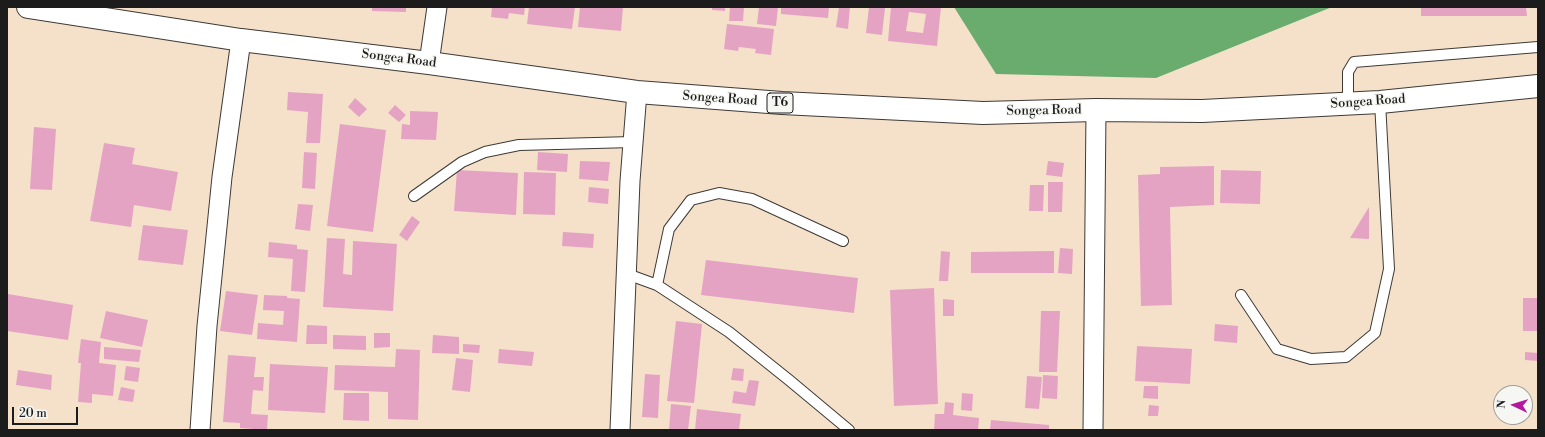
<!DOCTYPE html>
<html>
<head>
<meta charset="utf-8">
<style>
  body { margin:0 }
  #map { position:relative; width:1545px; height:437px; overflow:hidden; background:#f5e1ca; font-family:"Libre Bodoni",serif }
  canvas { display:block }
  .frame { position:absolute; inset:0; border:8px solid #1c1c1c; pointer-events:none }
  .north { position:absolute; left:1493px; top:385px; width:40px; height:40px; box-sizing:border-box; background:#f6f6f2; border:1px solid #9f9f9c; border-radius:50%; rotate:274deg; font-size:11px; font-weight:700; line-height:16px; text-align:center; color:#1c1c1c }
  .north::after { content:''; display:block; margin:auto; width:14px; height:18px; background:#b5179e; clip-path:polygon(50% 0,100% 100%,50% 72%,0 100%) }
  .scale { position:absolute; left:12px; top:407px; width:66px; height:18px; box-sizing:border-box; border:2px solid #1c1c1c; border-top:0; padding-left:5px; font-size:12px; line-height:14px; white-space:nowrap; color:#1c1c1c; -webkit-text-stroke:3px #f6f6f2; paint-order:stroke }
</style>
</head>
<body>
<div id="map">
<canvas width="1545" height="437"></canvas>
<div class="frame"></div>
<div class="north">N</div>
<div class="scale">20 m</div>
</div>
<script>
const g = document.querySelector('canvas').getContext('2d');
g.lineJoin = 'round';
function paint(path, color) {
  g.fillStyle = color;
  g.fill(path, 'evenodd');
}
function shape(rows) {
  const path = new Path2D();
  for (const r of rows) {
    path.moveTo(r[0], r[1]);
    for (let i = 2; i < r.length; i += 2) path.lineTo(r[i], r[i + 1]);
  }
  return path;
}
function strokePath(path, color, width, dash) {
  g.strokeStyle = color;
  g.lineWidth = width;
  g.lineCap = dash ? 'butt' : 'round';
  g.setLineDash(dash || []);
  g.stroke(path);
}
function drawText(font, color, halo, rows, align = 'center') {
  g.font = font + ' "Libre Bodoni",serif';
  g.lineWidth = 3;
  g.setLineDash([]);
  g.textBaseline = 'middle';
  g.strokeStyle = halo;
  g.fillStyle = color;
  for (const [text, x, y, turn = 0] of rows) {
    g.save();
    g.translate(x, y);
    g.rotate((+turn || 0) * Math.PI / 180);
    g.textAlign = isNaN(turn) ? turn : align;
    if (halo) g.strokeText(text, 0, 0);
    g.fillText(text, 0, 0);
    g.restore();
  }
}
paint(shape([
  [954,7,1332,7,1156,78,996,74]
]), '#6aab6e');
paint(shape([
  [372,7,406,7,406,12,372,11],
  [492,7,525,7,524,15,509,13,508,19,491,17],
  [529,7,575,7,572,29,527,24],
  [580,7,623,7,621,31,578,27],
  [712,7,725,7,725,11,712,10],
  [730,7,744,7,743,21,729,21],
  [759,7,778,7,776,26,757,24],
  [781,7,829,7,828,18,781,14],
  [839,7,850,7,848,29,836,27],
  [869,7,885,8,882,35,866,33],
  [891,7,941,7,937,46,888,41],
  [909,12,926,14,923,33,906,31],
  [1421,7,1526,7,1527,16,1421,16],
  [727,24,774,29,771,55,755,53,756,49,739,47,738,51,724,49],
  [288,92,323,94,320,143,306,143,308,112,287,110],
  [355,98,367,109,359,117,348,107],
  [395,105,406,115,399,122,388,113],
  [410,111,438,112,436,140,401,139,402,124,410,125],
  [340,124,386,130,373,232,327,226],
  [34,127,56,129,52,190,30,189],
  [104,143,135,148,132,164,178,172,171,211,134,205,131,227,90,221],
  [304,152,317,153,315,189,302,188],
  [538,152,568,154,567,172,537,170],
  [580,161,610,162,608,181,579,179],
  [1048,161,1064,163,1062,177,1046,175],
  [1214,166,1214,205,1170,207,1172,305,1141,306,1138,175,1160,174,1160,167],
  [457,170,518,173,516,215,454,211],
  [1221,170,1261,171,1260,204,1220,203],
  [524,172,556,173,555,215,523,214],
  [1048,182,1063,182,1062,212,1048,212],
  [1030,185,1044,185,1043,211,1029,211],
  [589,187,609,189,608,204,588,202],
  [298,204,313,205,310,231,295,229],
  [1369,207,1369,239,1350,238],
  [412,216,420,222,407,241,399,235],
  [143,225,188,230,183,265,138,260],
  [563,232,594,234,593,248,562,246],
  [327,238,345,239,343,274,352,275,353,241,397,244,393,311,323,307],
  [269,242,297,245,297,249,308,250,305,292,291,291,293,259,268,257],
  [1060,248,1073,249,1072,274,1058,273],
  [941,251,950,252,948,281,939,281],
  [1054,251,1054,273,971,273,971,252],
  [706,260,858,278,854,313,701,295],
  [934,288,938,404,894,406,890,290],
  [226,291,258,295,252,335,220,331],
  [8,294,73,305,68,340,7,331],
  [264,295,287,296,287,298,300,299,297,342,257,339,258,323,283,325,284,311,263,310],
  [1523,298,1538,298,1538,331,1523,331],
  [943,299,954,300,954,316,943,316],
  [106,311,148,320,142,347,100,338],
  [1041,311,1060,311,1057,372,1039,372],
  [676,321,702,324,694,403,667,401],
  [1215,324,1238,326,1237,343,1214,341],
  [307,325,327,326,327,344,306,344],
  [374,333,390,333,390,347,374,348],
  [333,335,366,336,366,350,333,349],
  [433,335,459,337,459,354,432,353],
  [81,339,101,342,99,363,116,365,113,396,92,394,92,403,78,402,81,363,78,363],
  [463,344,480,345,479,353,463,352],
  [1137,346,1192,349,1190,384,1135,381],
  [104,347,141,350,139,362,104,359],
  [396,349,420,350,418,420,388,419,388,392,334,390,335,365,395,367],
  [499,349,534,352,532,366,498,363],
  [1525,352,1538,353,1538,361,1525,360],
  [228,355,256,357,254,377,264,377,263,391,253,390,251,414,268,415,267,430,240,428,240,423,223,422],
  [456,358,473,360,470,392,452,390],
  [270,364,328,367,325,413,268,410],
  [126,366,140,368,138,382,124,380],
  [733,368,744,369,743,381,731,380],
  [18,370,52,375,51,390,16,385],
  [645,374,660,375,658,418,642,417],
  [1043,375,1058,376,1057,399,1042,398],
  [1027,376,1042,377,1039,409,1025,408],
  [749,380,759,381,755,406,732,403,734,391,746,393],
  [1144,386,1158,386,1158,399,1143,398],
  [121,387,135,390,133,402,118,400],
  [344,393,369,393,369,421,343,420],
  [962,393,973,394,972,411,961,410],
  [945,402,954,403,953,415,979,418,978,430,934,430,935,414,944,414],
  [671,404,691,406,688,430,669,430],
  [1149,405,1159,406,1158,416,1148,416],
  [697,409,741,414,739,430,695,430],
  [991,420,1049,425,1049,430,990,430]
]), '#e5a3c4');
const service = shape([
  [1348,104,1348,72,1354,62,1538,47],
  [414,196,462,162,485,152,519,145,633,142],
  [627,274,657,285,729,332,789,380,849,430],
  [657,285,669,229,691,200,719,193,752,199,843,241],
  [1241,295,1277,349,1311,359,1346,357,1375,333,1389,269,1380,102]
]);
const minor = shape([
  [429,63,437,7],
  [200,430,207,326,222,177,241,40],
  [620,430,630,181,637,92],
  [1093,430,1096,110]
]);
const trunk = shape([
  [28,7,241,40,429,63,637,92,782,103,983,113,1096,110,1202,111,1380,102,1538,86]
]);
strokePath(service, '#3d3a36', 12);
strokePath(minor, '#3d3a36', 21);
strokePath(trunk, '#3d3a36', 24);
strokePath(service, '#fff', 10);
strokePath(minor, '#fff', 19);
strokePath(trunk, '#fff', 22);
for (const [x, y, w] of [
  [780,103,26]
]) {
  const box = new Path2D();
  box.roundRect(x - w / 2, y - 10, w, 20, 3);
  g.fillStyle = '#f6f6f2';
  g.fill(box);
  strokePath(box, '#1c1c1c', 1);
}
drawText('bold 12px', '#1c1c1c', null, [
  ["T6",780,103]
]);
drawText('13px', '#1c1c1c', '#f6f6f2', [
  ["Songea Road",399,59,7],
  ["Songea Road",720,99,4],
  ["Songea Road",1368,102,-4],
  ["Songea Road",1044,111,-1]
]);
</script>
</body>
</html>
